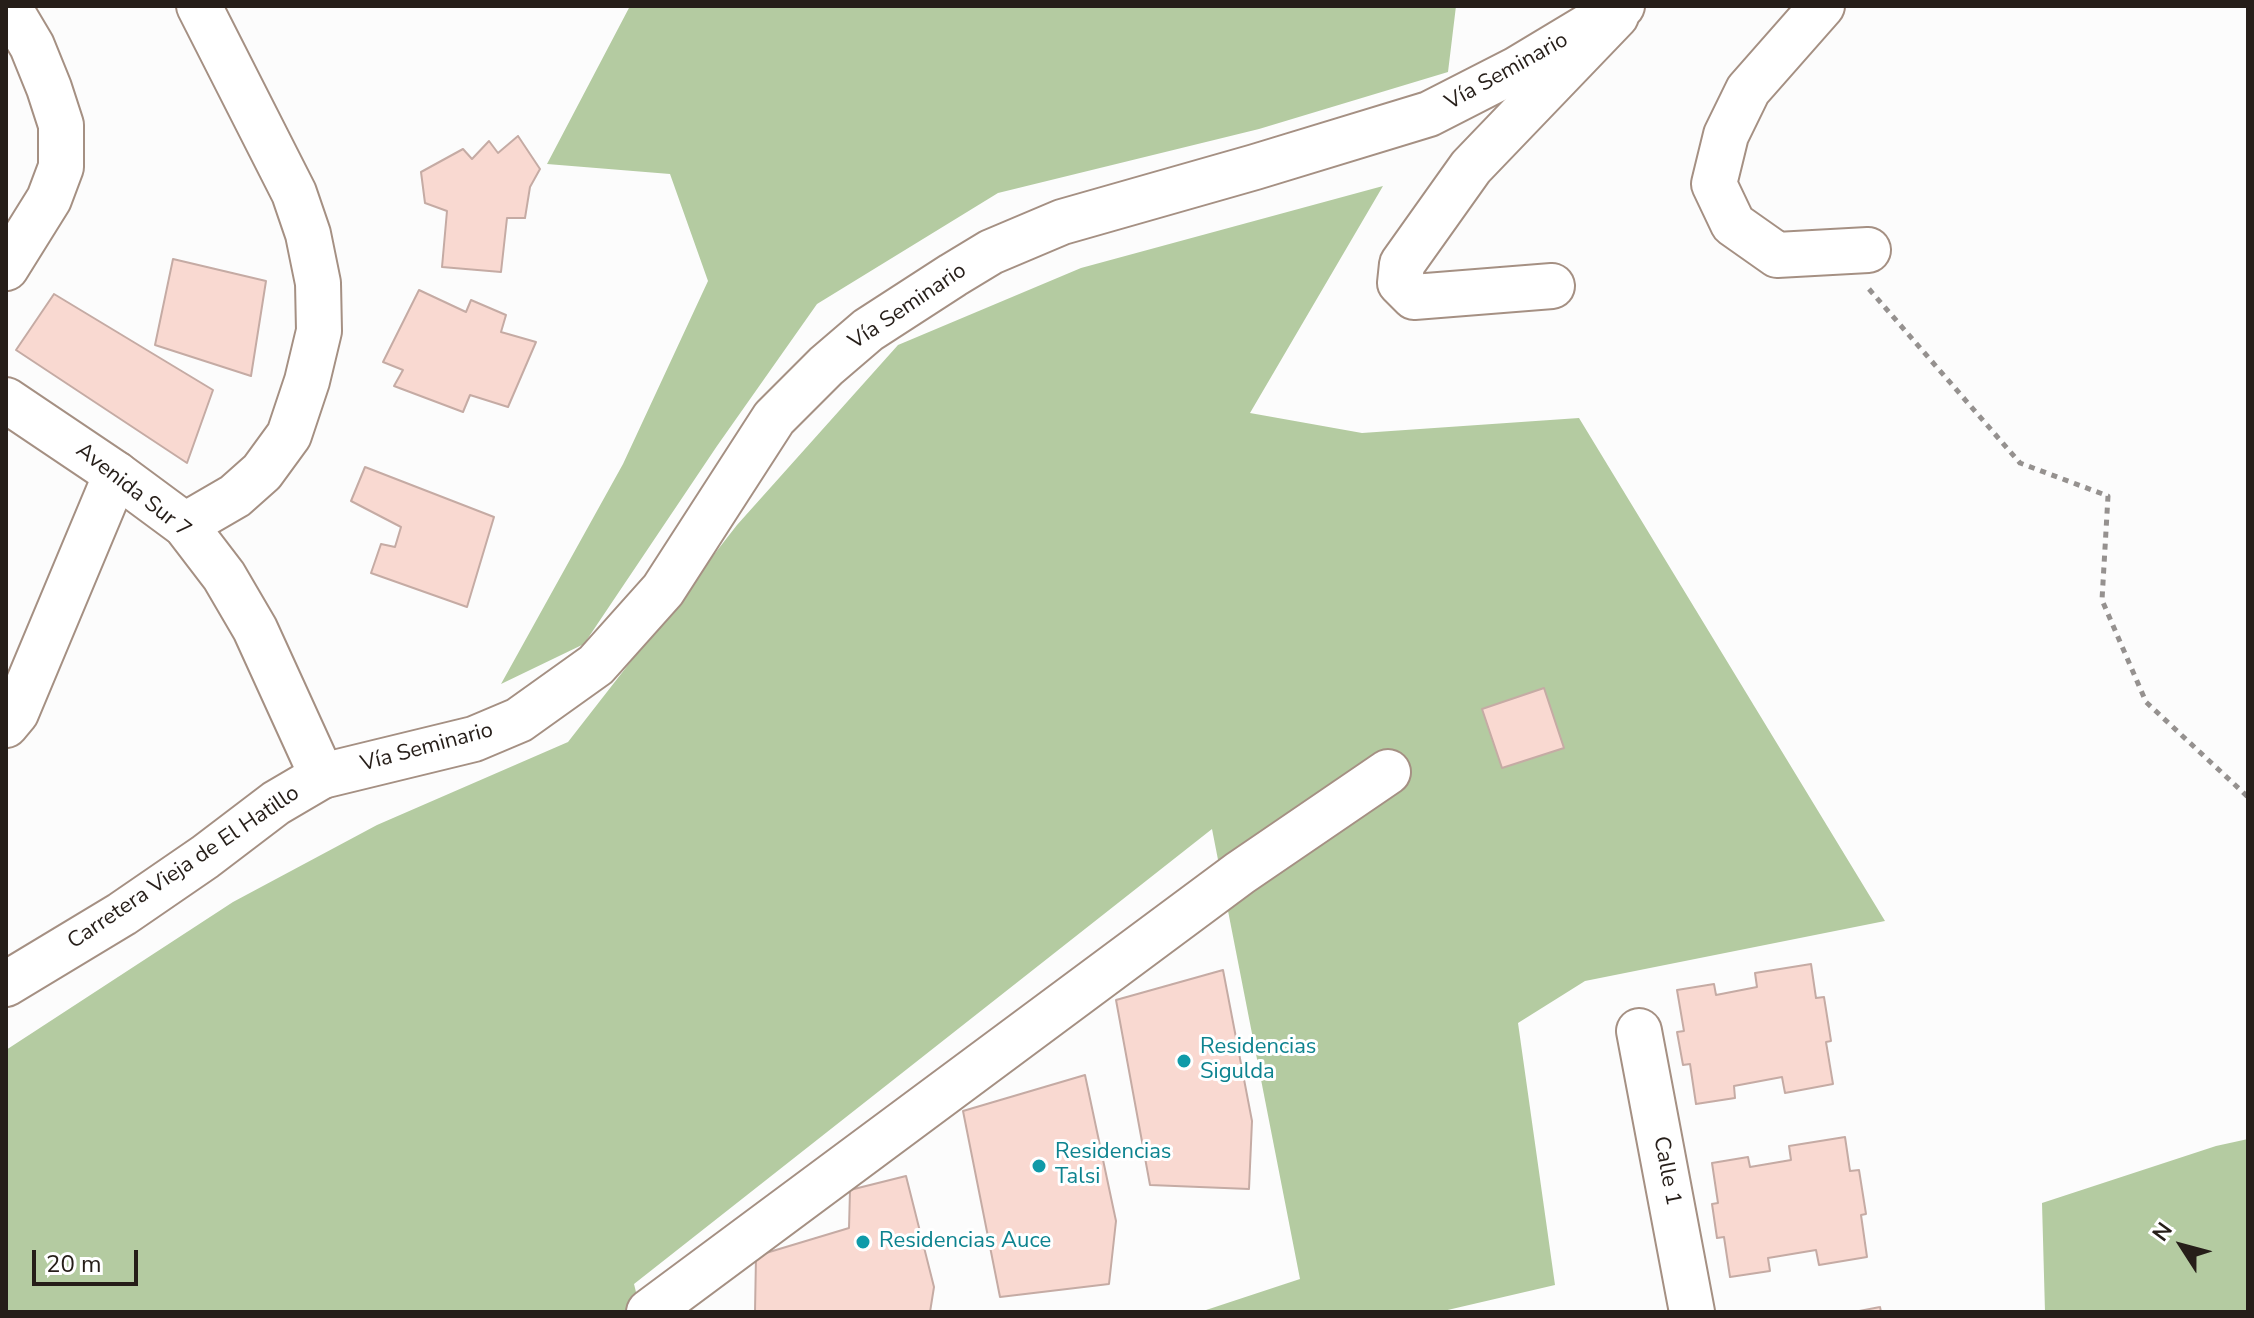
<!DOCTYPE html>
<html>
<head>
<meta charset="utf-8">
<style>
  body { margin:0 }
  #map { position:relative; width:2254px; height:1318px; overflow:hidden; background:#fcfcfc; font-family:"Nunito Sans",sans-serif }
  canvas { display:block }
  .frame { position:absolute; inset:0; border:8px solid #261e19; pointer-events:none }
  .north { position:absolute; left:2142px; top:1206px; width:80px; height:80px; -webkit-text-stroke:6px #fff; paint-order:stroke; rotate:306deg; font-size:22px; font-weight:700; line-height:32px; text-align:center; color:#261e19 }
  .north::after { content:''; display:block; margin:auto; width:28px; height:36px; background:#261e19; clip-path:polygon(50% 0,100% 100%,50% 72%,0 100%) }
  .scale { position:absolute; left:32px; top:1250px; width:106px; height:36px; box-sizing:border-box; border:4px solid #261e19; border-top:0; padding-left:10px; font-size:24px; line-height:28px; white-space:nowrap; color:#261e19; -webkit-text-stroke:6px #fff; paint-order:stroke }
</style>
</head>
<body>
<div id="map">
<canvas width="2254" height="1318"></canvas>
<div class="frame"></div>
<div class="north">N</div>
<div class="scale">20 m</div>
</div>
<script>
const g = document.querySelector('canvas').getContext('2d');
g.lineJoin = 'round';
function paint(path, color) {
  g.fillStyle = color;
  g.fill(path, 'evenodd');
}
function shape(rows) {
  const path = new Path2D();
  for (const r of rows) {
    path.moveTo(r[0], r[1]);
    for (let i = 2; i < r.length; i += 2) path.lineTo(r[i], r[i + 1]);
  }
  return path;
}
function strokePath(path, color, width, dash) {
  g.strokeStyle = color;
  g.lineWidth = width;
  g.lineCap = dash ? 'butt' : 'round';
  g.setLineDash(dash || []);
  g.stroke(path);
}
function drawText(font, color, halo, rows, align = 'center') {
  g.font = font + ' "Nunito Sans",sans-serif';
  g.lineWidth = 6;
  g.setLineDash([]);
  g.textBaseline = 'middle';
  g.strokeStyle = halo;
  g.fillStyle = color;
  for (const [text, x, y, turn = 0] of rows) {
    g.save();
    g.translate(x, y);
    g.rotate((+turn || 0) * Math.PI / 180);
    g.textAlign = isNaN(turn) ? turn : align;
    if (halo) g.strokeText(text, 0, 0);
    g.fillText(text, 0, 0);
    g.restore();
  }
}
paint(shape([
  [630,6,1456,6,1448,72,1259,129,998,193,817,304,717,446,584,644,501,684,623,464,708,281,670,174,547,164],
  [1383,186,1250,413,1362,433,1579,418,1885,921,1585,981,1518,1023,1555,1285,1439,1312,1200,1312,1300,1279,1212,829,634,1284,641,1312,6,1312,6,1050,233,902,377,825,568,742,737,525,898,345,1081,268],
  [2248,1139,2248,1312,2045,1312,2042,1203,2216,1146]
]), '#b4cba1');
const building = shape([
  [518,136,540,169,530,187,525,218,507,218,501,272,442,267,447,211,425,203,421,172,463,149,472,159,489,141,498,153,518,136],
  [173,259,266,281,251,376,155,345,173,259],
  [419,290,466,312,471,300,506,315,501,332,536,342,508,407,470,395,463,412,394,386,403,370,383,362,419,290],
  [54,294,213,390,187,463,16,350,54,294],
  [365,467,494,517,467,607,371,573,381,544,395,547,401,527,351,501,365,467],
  [1544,688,1564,748,1502,768,1482,709,1544,688],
  [1811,964,1816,998,1824,997,1831,1041,1826,1042,1833,1084,1785,1093,1782,1077,1734,1086,1735,1098,1696,1104,1690,1064,1683,1065,1677,1032,1684,1031,1677,990,1714,984,1716,995,1757,987,1755,973,1811,964],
  [1223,970,1252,1121,1249,1189,1150,1185,1116,1000,1223,970],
  [1085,1075,1116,1221,1109,1284,1000,1297,963,1111,1085,1075],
  [1845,1137,1850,1171,1859,1170,1866,1214,1861,1215,1867,1257,1819,1265,1816,1250,1768,1258,1770,1271,1730,1277,1724,1237,1717,1238,1712,1204,1718,1203,1712,1163,1748,1157,1750,1167,1791,1160,1789,1146,1845,1137],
  [906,1176,934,1287,930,1312,755,1312,756,1256,849,1228,850,1190,906,1176],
  [1880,1307,1881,1312,1854,1312,1880,1307]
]);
paint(building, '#f9d9d1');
strokePath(building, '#c5aba4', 2);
const minor = shape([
  [6,6,13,14,32,46,49,88,61,125,61,167,49,199,6,268],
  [1822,6,1748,90,1726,135,1714,184,1733,224,1777,255,1868,250],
  [1552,286,1414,297,1400,283,1402,264,1471,167,1616,16],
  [185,525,235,496,262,472,289,435,307,381,319,331,318,283,308,234,294,193,199,6],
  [6,725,16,713,116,474],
  [6,984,122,914,205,857,276,803,322,776],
  [1639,1031,1692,1312],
  [649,1312,1240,873,1388,772]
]);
const major = shape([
  [6,400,116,474,185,525,224,576,255,629,322,776,474,739,519,720,596,665,663,590,774,418,826,366,868,330,953,275,991,252,1062,222,1255,167,1429,114,1517,69,1622,6]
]);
strokePath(minor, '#a59083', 48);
strokePath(major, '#a59083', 48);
strokePath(shape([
  [1869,289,2020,463,2108,496,2102,600,2146,702,2248,797]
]), '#95918f', 5, [6, 6]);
strokePath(minor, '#fff', 44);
strokePath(major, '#fff', 44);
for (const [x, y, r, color] of [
  [1184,1061,8,"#0f9aa8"],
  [1039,1166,8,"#0f9aa8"],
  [863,1242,8,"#0f9aa8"]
]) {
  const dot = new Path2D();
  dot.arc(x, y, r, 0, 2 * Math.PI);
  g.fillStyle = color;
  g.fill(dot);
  strokePath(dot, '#fff', 3);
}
drawText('22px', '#261e19', '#fff', [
  ["Vía Seminario",1507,72,-29],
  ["Vía Seminario",908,307,-34],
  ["Avenida Sur 7",133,491,38],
  ["Vía Seminario",427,748,-15],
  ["Carretera Vieja de El Hatillo",184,868,-34],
  ["Calle 1",1666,1171,79]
]);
drawText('22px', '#0d838f', '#fff', [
  ["Residencias",1200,1048],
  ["Sigulda",1200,1073],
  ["Residencias",1055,1153],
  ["Talsi",1055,1178],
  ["Residencias Auce",879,1242]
], 'left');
</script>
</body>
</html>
